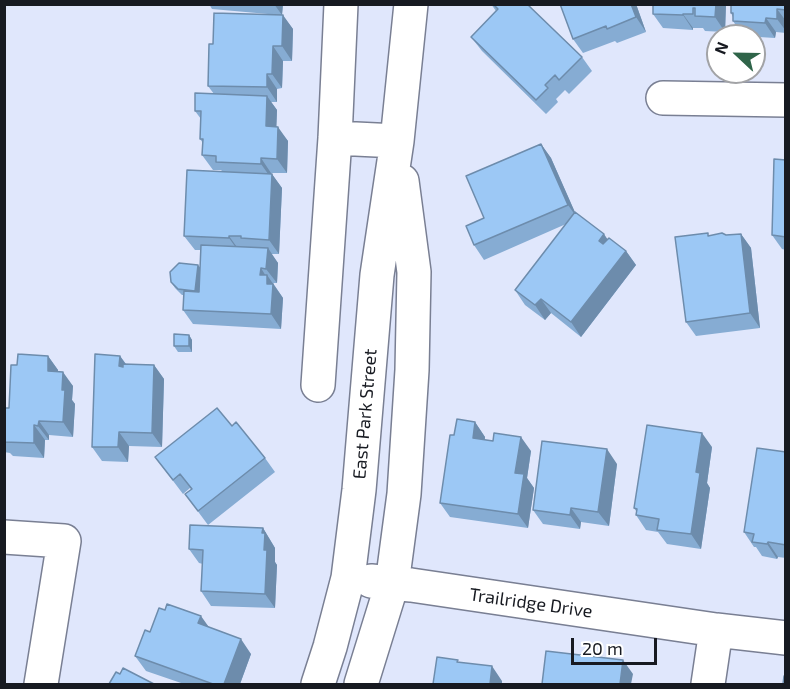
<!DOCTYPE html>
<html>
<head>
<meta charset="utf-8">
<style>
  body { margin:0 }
  #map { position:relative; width:790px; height:689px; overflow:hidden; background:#e0e7fc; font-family:"Exo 2",sans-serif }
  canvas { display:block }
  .frame { position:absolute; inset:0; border:6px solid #171a21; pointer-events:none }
  .north { position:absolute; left:706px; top:24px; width:60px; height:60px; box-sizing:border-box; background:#fff; border:2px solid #a2a3a6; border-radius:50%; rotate:292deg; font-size:16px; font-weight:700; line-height:24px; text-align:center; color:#171a21 }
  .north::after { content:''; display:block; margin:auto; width:21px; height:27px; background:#2f6449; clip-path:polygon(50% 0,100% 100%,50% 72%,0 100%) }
  .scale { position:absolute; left:571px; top:638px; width:86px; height:27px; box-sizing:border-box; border:3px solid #171a21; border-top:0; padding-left:8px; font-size:18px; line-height:21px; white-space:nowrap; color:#171a21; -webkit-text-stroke:4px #fff; paint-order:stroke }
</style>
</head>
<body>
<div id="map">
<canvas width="790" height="689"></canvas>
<div class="frame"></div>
<div class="north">N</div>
<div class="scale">20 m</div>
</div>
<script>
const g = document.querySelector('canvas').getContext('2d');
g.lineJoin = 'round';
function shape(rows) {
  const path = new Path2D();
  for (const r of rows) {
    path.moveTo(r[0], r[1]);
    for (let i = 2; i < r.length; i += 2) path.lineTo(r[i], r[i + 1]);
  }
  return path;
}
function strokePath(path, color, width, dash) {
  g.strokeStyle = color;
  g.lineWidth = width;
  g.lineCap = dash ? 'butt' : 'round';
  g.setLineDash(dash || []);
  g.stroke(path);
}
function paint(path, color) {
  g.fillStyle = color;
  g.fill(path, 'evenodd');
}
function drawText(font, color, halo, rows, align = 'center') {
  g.font = font + ' "Exo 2",sans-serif';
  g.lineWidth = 6;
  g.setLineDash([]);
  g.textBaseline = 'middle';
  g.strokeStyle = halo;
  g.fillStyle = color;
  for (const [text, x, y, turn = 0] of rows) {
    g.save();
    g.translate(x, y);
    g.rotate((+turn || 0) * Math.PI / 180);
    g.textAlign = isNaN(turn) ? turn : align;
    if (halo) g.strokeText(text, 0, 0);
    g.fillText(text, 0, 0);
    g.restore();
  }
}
const minor = shape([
  [663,98,786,100],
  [335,138,397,141],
  [318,385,335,138,341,4],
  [4,537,64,541,41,684],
  [371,581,411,585,716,630,786,638],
  [318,684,330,647,348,578,359,490,377,275,397,141,411,4],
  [361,684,392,584,404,494,412,370,414,272,402,181],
  [708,684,716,630]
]);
strokePath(minor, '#797f93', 36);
strokePath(minor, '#fff', 33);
paint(shape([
  [209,4,283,4,282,15,293,29,292,61,283,61,282,88,277,89,277,102,271,102,277,110,276,127,288,141,287,173,271,173,282,188,279,254,271,254,278,263,277,283,273,283,283,298,281,329,193,324,183,310,184,295,182,295,175,288,171,282,200,267,201,250,195,250,184,236,222,171,221,170,213,170,202,155,203,143,200,139,201,119,195,111,214,94,208,86,213,44,279,15,212,9],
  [491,4,527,4,582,57,592,71,569,94,565,90,556,99,558,102,546,114,482,51,471,37,496,11],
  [560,4,636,4,646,32,617,43,615,41,583,53,573,39],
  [653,4,726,4,725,32,705,31,703,28,693,28,693,30,663,28,653,14],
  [786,4,786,33,776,32,775,38,743,36,733,21,733,17,731,13],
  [541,144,551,158,575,213,607,239,626,251,636,265,581,337,551,313,545,320,525,305,515,290,566,224,484,260,474,245,484,218],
  [786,160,786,250,782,249,772,235],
  [741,234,751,248,760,328,696,336,686,322,710,235,726,235],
  [189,335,192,340,192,352,178,352,174,346],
  [48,356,58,370,58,372,73,386,72,400,75,404,73,437,49,435,49,440,45,440,44,458,13,456,10,453,4,452,4,408,9,408,17,365],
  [120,356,126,364,154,365,164,379,162,447,129,446,128,462,102,461,92,447],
  [475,422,485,437,485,440,531,451,527,478,534,488,528,528,450,517,440,503,454,435],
  [232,426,265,458,275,472,208,525,185,494,191,489,190,488,183,494,155,457],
  [712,447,707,483,710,488,701,549,667,544,658,532,646,530,636,515,636,511,634,508],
  [786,452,786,558,778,557,777,559,762,556,756,547,754,547,744,532],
  [617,464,609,526,581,522,580,529,543,524,533,510],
  [263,528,275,548,275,562,277,565,275,608,211,606,201,591,203,564,199,563,189,549],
  [208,627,251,654,240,684,184,684,146,671,135,656,150,632]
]), '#86acd3');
paint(shape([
  [274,4,283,4,282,15],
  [631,4,636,4,646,32,636,17],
  [716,4,726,4,725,32,715,17],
  [777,9,786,21,786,31,777,19],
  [683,14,693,28,693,30,683,15],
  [283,15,293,29,292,61,282,46],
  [766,18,776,32,775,38,765,23],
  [273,46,283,61,282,88,272,74],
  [267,74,277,89,277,102,267,87],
  [267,96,277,110,276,141,266,126],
  [278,127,288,141,287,173,277,159],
  [541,144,551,158,578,219,568,205],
  [261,158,271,173,271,178,261,164],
  [272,174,282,188,279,254,269,240],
  [604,234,614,249,609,255,599,241],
  [741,234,751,248,760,328,750,313],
  [229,236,239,250,239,252,229,238],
  [268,248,278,263,277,283,266,269],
  [626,251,636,265,581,337,571,322],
  [198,265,202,270,198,296,195,291],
  [261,268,267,278,267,275,283,298,281,329,271,314,260,275],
  [541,299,551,313,545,320,535,305],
  [189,335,192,340,192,352,189,346],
  [48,356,58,370,58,386,48,371],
  [120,356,130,370,119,366],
  [154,365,164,379,162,447,152,433],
  [63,372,73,386,72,400,75,404,73,437,63,422,62,390],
  [39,421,49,435,49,440,38,426],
  [475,422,485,437,483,452,473,438],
  [34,425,45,440,44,458,34,443],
  [119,432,129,446,128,462,118,447],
  [702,433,712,447,707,483,710,488,701,549,691,534,696,472],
  [521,437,531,451,527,478,534,488,528,528,518,514,515,473],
  [607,449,617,464,609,526,598,512],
  [571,508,581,522,580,529,570,515],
  [263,528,275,548,275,562,277,565,275,608,265,594],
  [768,542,778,557,777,559,767,544],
  [201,616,211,630,198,623],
  [241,639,251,654,240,684,224,684],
  [623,660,633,674,631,684,620,684],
  [492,666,502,681,502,684,490,684]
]), '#6d8cac');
const building = shape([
  [493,4,527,4,582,57,559,80,555,75,545,85,548,88,536,100,471,37,498,9,493,4],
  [560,4,631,4,636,17,607,29,606,26,573,39,560,4],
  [653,4,716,4,715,17,695,16,695,8,693,8,693,14,683,14,683,15,653,14,653,4],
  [731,4,786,4,786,10,777,9,777,19,766,18,765,23,733,21,733,13,731,13,731,4],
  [214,13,283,15,282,46,273,46,272,74,267,74,267,87,208,86,209,44,213,44,214,13],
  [195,93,267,96,266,126,278,127,277,159,261,158,261,164,216,162,216,156,202,155,203,139,200,139,201,111,195,111,195,93],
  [541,144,568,205,474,245,466,226,484,218,466,176,541,144],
  [774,159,786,160,786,237,772,235,774,159],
  [187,170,272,174,269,240,241,238,241,236,229,236,229,238,184,236,187,170],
  [575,212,604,234,599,241,603,244,609,238,626,251,571,322,541,299,535,305,515,290,575,212],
  [708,233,708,236,722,233,726,235,741,234,750,313,686,322,675,237,708,233],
  [201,245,268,248,266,269,261,268,260,275,267,275,267,284,273,284,271,314,183,310,184,291,199,292,201,245],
  [179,263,198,265,195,291,178,289,171,282,170,272,179,263],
  [174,334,189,335,189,346,174,346,174,334],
  [18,354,48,356,48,371,63,372,62,390,65,390,63,422,39,421,38,426,34,425,34,443,4,442,4,408,9,408,11,365,17,365,18,354],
  [95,354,120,356,119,366,123,367,123,364,154,365,152,433,119,432,118,447,92,447,95,354],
  [217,408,232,426,236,422,265,458,198,511,185,494,192,489,180,474,173,480,155,457,217,408],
  [457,419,475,422,473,438,493,441,494,433,521,437,515,473,524,474,518,514,440,503,450,435,454,435,457,419],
  [647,425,702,433,696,472,700,473,691,534,657,530,659,519,636,515,637,509,634,508,647,425],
  [542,441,607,449,598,512,571,508,570,515,533,510,542,441],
  [757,448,786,452,786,545,768,542,767,544,752,542,754,534,744,532,757,448],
  [190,525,263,528,262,533,265,533,264,550,267,550,265,594,201,591,203,550,189,549,190,525],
  [167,604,201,616,198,623,241,639,224,684,213,684,135,656,145,630,150,632,159,608,165,610,167,604],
  [546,651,623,660,620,684,542,684,546,651],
  [437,657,458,660,457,662,492,666,490,684,433,684,437,657],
  [123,668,154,684,109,684,116,672,120,674,123,668],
  [784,676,786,676,786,684,783,684,784,676]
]);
paint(building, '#9cc8f5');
strokePath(building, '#6d8cac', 1.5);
drawText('18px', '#171a21', '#fff', [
  ["East Park Street",365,414,-85],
  ["Trailridge Drive",531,603,8]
]);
</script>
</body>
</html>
